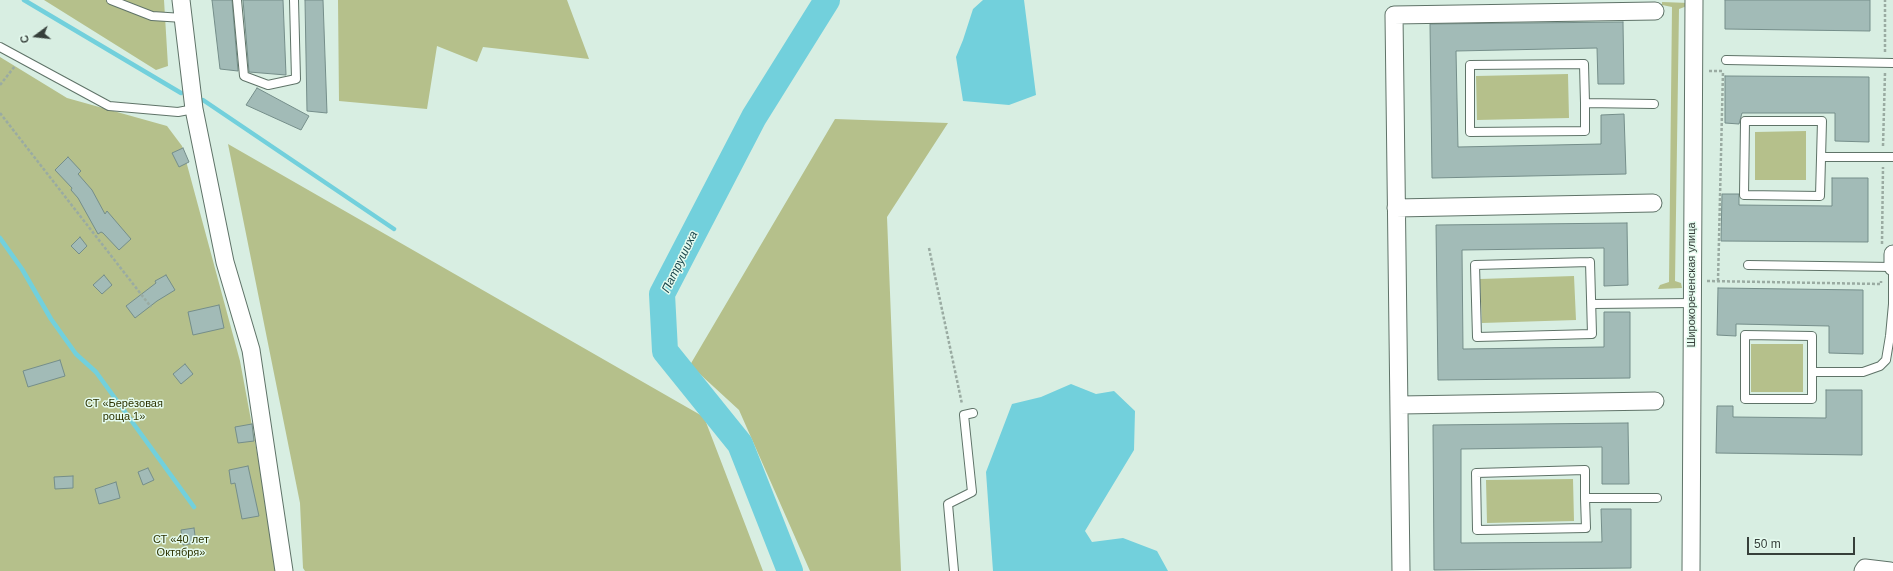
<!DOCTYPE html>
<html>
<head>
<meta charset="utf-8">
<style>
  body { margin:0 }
  #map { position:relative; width:1893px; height:571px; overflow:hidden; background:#d8eee2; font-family:Helvetica,sans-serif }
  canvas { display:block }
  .north { position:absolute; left:16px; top:16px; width:40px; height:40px; -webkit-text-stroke:3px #e5fbef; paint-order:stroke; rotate:255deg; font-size:11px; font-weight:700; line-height:16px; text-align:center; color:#363f3a }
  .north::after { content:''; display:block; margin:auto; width:14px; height:18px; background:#363f3a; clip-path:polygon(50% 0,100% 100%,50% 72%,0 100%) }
  .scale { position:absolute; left:1747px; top:537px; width:108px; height:18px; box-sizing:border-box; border:2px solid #363f3a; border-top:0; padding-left:5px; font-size:12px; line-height:14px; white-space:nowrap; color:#363f3a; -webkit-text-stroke:3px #e5fbef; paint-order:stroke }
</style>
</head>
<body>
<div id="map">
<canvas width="1893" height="571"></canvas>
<div class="north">С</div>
<div class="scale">50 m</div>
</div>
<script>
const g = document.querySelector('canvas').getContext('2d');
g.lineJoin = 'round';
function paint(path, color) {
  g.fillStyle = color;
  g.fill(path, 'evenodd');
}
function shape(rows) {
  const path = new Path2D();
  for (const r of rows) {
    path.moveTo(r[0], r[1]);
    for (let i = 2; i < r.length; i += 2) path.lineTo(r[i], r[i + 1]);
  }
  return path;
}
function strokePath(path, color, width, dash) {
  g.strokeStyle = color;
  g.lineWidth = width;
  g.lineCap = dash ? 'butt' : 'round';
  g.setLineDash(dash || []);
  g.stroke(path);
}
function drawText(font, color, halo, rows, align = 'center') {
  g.font = font + ' Helvetica,sans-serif';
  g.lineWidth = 3;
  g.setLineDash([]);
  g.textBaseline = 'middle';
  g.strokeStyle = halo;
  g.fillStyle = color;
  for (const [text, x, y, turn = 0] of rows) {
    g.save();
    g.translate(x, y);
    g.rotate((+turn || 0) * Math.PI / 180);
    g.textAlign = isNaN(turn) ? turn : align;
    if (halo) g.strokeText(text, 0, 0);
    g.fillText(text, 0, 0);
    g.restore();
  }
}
paint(shape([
  [44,0,164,0,168,66,156,70],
  [338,0,567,0,589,59,483,47,477,62,437,46,427,109,339,101],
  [1662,2,1689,3,1687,6,1679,9,1675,281,1681,283,1682,288,1658,289,1660,285,1669,282,1672,7,1662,5],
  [0,57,67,98,167,126,182,146,240,361,279,571,0,571],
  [1568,74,1569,118,1477,120,1476,76],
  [835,119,948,123,887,217,901,571,810,571,739,410,690,365],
  [1806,131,1806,180,1755,180,1755,132],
  [228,144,704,417,763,571,305,571,303,568,300,503],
  [1574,276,1576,320,1482,323,1480,279],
  [1751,344,1803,344,1803,392,1751,392],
  [1573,479,1574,521,1487,523,1486,480]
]), '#b5c08b');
paint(shape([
  [983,0,1024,0,1036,95,1009,105,963,101,956,57,963,40,973,9],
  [1071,384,1096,394,1114,391,1135,411,1134,450,1085,531,1092,542,1123,538,1157,551,1168,571,993,571,986,472,1012,404,1041,397]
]), '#72d0dc');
strokePath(shape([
  [24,0,181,93],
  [203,100,394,229],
  [0,238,22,269,51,319,76,354,96,372,194,507]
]), '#72d0dc', 4.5);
strokePath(shape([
  [790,571,740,444,665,351,662,294,754,117,827,0]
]), '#72d0dc', 26);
const building = shape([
  [212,0,232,0,238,71,220,69,212,0],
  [243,0,283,0,286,75,249,72,243,0],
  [305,0,323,0,327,113,307,111,305,0],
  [1725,0,1870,0,1870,31,1725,29,1725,0],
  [1623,22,1624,84,1598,84,1597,48,1456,51,1458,147,1601,144,1601,115,1624,114,1626,174,1432,178,1430,24,1623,22],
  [1725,76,1869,77,1869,142,1835,141,1835,113,1742,113,1739,124,1725,123,1725,76],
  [257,88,309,116,301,130,246,105,257,88],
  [183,148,189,162,179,167,172,153,183,148],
  [68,157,81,171,78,174,92,190,105,214,107,211,131,239,119,250,103,233,101,232,98,234,78,198,71,190,72,188,55,170,68,157],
  [1832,178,1868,178,1868,242,1721,241,1722,194,1739,194,1739,205,1832,206,1832,178],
  [1627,223,1628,285,1604,286,1604,248,1462,250,1463,349,1604,347,1604,312,1630,312,1630,378,1438,380,1436,225,1627,223],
  [80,237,87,246,79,254,71,246,80,237],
  [104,275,112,285,102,294,93,285,104,275],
  [166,275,175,290,157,301,135,318,126,306,156,283,155,281,166,275],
  [1718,288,1863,290,1863,354,1829,353,1829,326,1736,324,1736,336,1717,335,1718,288],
  [219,305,224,328,193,335,188,312,219,305],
  [60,360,65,376,28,387,23,371,60,360],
  [185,364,193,374,181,384,173,374,185,364],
  [1826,390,1862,390,1862,455,1716,453,1717,406,1733,406,1733,417,1826,418,1826,390],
  [1628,423,1629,484,1602,484,1602,447,1461,449,1461,543,1602,542,1601,509,1631,509,1631,568,1434,570,1433,425,1628,423],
  [252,424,254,441,238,443,235,427,252,424],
  [248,466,259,516,242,519,235,483,231,484,229,470,248,466],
  [148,468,154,480,143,485,138,472,148,468],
  [73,476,73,488,55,489,54,477,73,476],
  [116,482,120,498,99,504,95,489,116,482],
  [194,528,196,543,183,545,181,530,194,528]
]);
paint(building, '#a2bbb7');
strokePath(building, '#758e8a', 1);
const lane = shape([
  [111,0,152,16,183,18],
  [237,0,244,76,268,85,296,79,294,0],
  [0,47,109,106,178,112,194,109],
  [1726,60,1893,63],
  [1585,103,1584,64,1470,65,1470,132,1585,131,1585,103,1654,104],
  [1745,121,1822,121,1820,196,1744,195,1745,121],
  [1822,157,1893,157],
  [1590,262,1592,334,1477,337,1475,265,1590,262],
  [1748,265,1893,267],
  [1592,304,1692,303],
  [1812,372,1812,336,1745,335,1745,399,1812,399,1812,372,1863,372,1880,366,1886,360,1890,336,1893,304,1893,267],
  [1585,498,1586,528,1477,530,1476,473,1585,470,1585,498,1657,498],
  [954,571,948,504,972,492,964,415,973,413]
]);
const street = shape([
  [181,0,194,109,225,262,251,350,284,571],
  [1396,208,1653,203],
  [1893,267,1893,254],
  [1400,405,1655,401],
  [1401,571,1394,15,1655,11],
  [1691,571,1694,0],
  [1863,571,1865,568,1890,571]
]);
strokePath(lane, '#5f7368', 10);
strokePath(street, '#5f7368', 19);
strokePath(shape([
  [1885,52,1885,0],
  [1709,71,1722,71],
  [0,85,15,66],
  [0,113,151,307],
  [1883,146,1885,73],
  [1882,244,1883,167],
  [929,248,962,404],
  [1707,281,1881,284,1881,281],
  [1718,281,1723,71]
]), '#9aaba2', 2.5, [3, 2]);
strokePath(lane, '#fff', 8);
strokePath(street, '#fff', 17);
drawText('11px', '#363f3a', '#e5fbef', [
  ["Широкореченская улица",1692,285,-90]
]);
drawText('11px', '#2c3300', '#e5fbef', [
  ["СТ «Берёзовая",124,404],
  ["роща 1»",124,417],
  ["СТ «40 лет",181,540],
  ["Октября»",181,553]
]);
drawText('italic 12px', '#1c474d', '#e5fbef', [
  ["Патрушиха",680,262,-64]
]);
</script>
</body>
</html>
